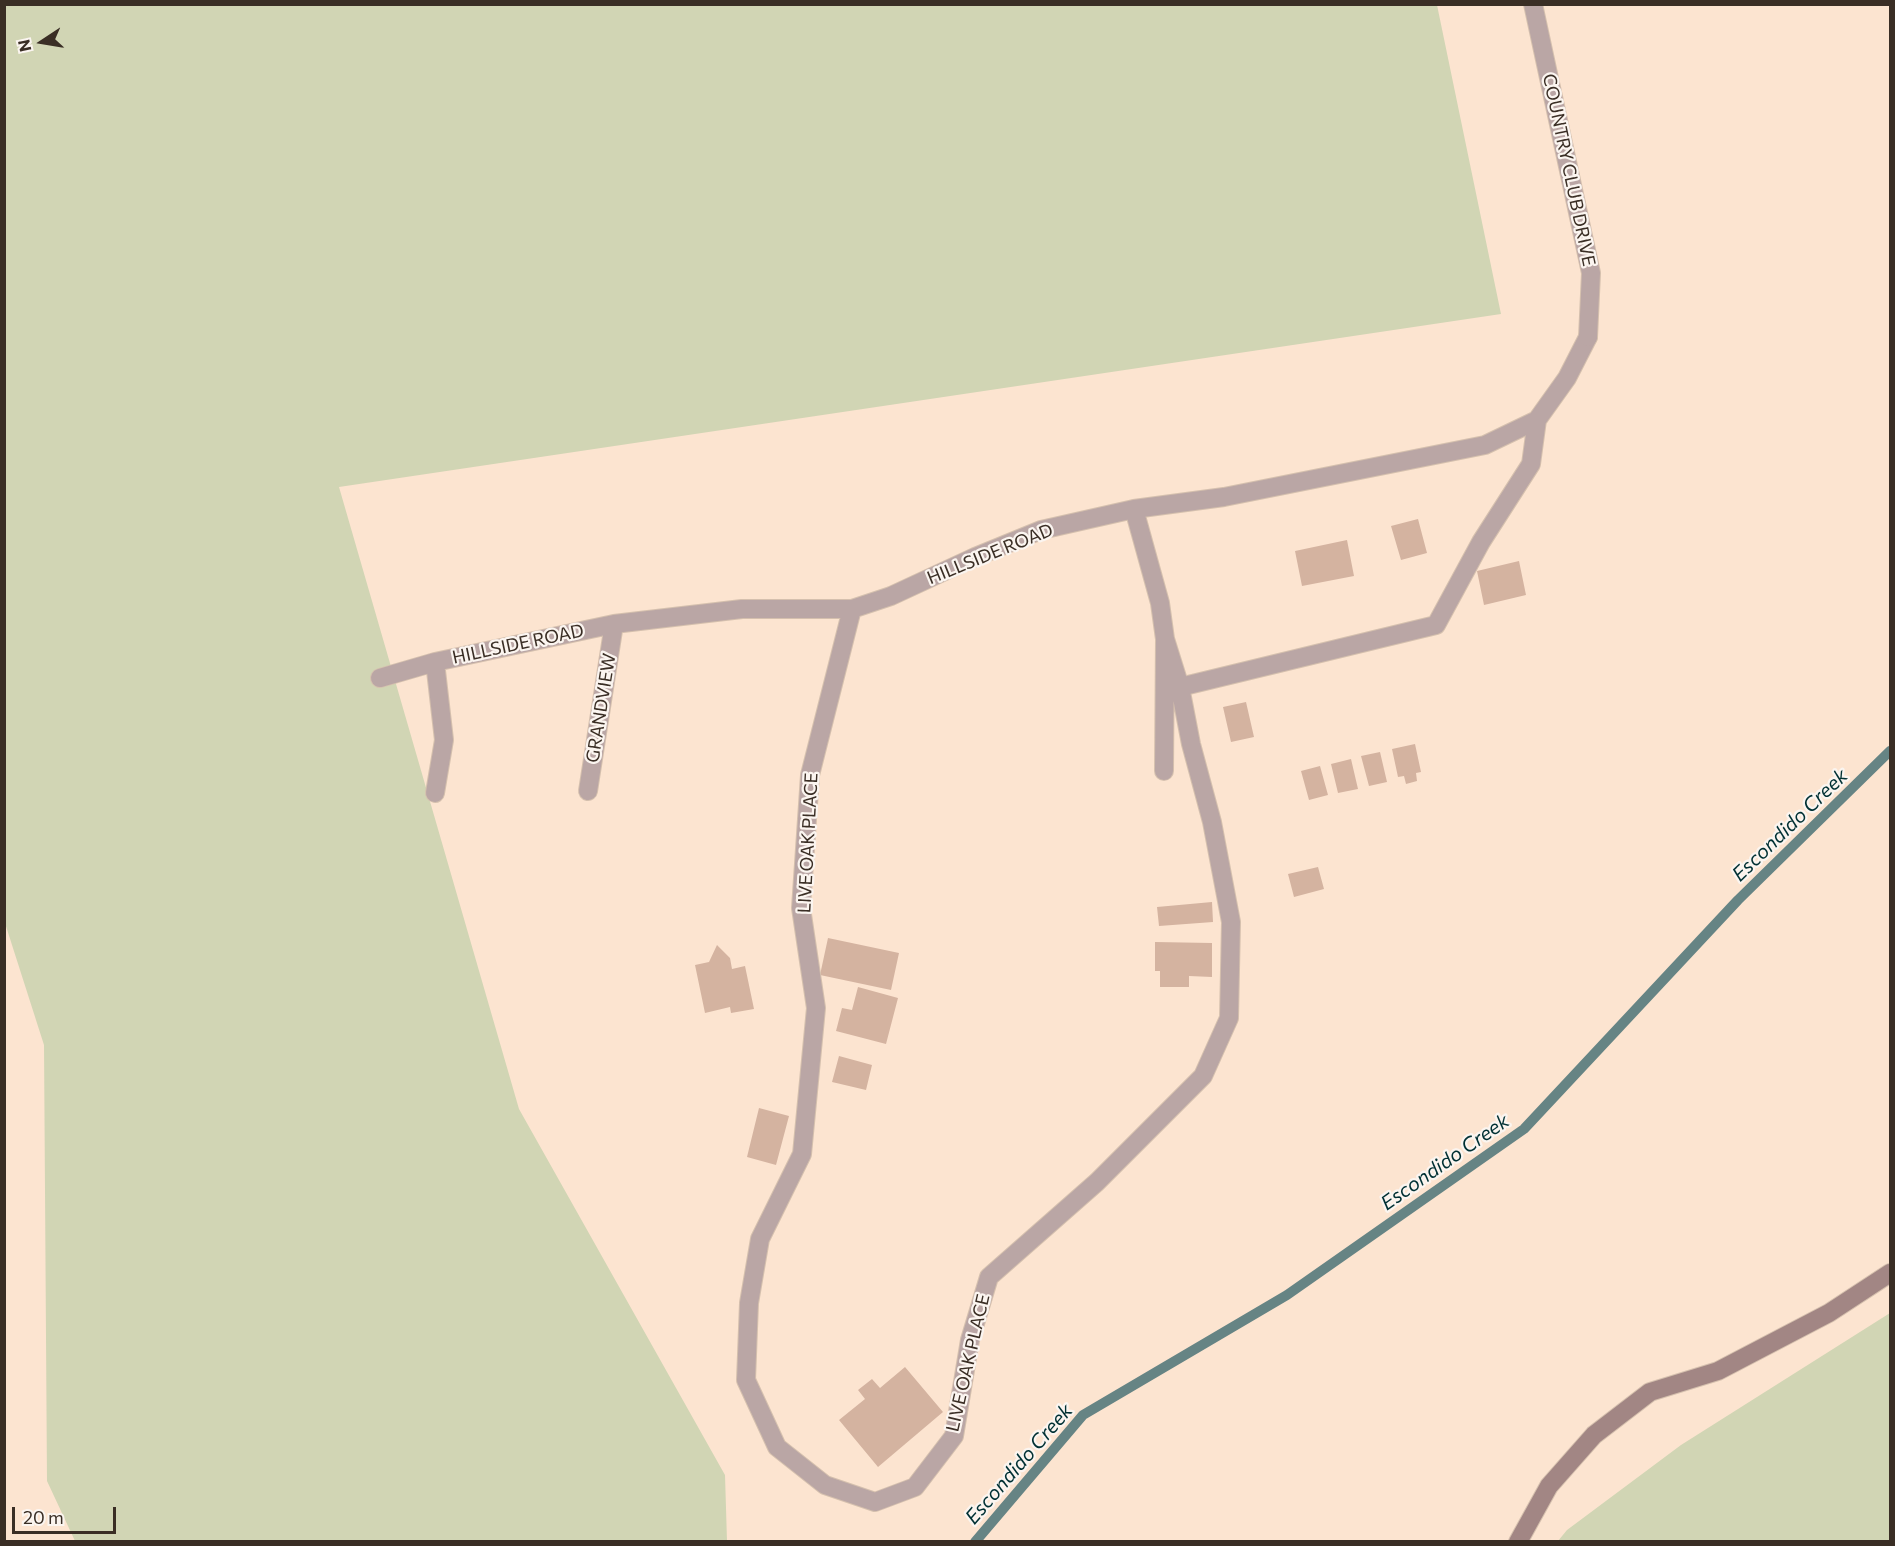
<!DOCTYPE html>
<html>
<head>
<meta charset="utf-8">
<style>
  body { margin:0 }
  #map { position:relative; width:1895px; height:1546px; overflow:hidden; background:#fce4d0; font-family:Commissioner,sans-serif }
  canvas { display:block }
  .frame { position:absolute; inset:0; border:6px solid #3a2e25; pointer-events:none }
  .north { position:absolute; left:12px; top:12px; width:60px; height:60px; -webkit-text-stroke:4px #fbf5f0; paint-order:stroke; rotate:258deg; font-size:16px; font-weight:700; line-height:24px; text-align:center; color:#3a2e25 }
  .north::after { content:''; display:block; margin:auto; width:21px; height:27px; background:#3a2e25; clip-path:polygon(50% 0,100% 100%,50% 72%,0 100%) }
  .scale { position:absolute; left:12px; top:1507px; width:104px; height:27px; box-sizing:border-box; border:3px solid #3a2e25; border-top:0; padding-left:8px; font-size:18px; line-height:21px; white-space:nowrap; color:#3a2e25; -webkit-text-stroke:4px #fbf5f0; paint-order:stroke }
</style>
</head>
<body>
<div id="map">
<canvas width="1895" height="1546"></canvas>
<div class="frame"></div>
<div class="north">N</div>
<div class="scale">20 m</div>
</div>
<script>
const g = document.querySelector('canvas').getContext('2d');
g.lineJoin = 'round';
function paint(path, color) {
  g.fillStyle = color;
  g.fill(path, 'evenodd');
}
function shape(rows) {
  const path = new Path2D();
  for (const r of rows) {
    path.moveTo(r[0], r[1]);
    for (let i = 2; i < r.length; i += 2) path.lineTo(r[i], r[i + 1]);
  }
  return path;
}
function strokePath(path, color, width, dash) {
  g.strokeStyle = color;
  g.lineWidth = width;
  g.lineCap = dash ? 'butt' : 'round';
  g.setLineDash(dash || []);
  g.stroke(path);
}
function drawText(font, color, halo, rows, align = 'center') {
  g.font = font + ' Commissioner,sans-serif';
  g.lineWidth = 4.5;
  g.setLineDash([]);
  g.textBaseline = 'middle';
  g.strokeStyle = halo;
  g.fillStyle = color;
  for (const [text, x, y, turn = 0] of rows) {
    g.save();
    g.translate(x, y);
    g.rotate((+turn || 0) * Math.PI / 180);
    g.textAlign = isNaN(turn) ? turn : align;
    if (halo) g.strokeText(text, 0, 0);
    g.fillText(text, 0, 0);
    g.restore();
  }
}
paint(shape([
  [4,5,1437,5,1501,314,339,487,519,1109,725,1475,727,1541,75,1541,47,1481,44,1045,4,920],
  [1890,1313,1890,1541,1558,1541,1567,1530,1681,1445]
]), '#d1d5b4');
strokePath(shape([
  [975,1542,1083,1415,1287,1295,1524,1129,1738,900,1890,751]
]), '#668484', 10);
paint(shape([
  [1418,519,1427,553,1401,560,1391,526],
  [1347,540,1354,576,1302,586,1295,551],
  [1519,561,1526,595,1484,605,1477,571],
  [1246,702,1254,737,1231,742,1223,707],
  [1415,744,1421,772,1416,773,1417,781,1406,784,1404,776,1398,777,1392,749],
  [1380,752,1387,782,1369,786,1361,756],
  [1351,759,1358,789,1338,793,1331,764],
  [1320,766,1328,795,1309,800,1301,771],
  [1318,867,1324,889,1294,897,1288,874],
  [1212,902,1213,922,1159,926,1157,907],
  [828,938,899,953,891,990,820,975],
  [1155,942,1212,943,1212,977,1189,976,1189,987,1160,987,1160,971,1155,971],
  [717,945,730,958,732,969,745,966,754,1009,731,1013,730,1007,705,1013,695,965,709,962],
  [858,987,898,998,886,1044,836,1031,842,1008,852,1010],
  [839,1056,872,1065,866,1090,832,1082],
  [759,1108,789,1116,776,1165,747,1157],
  [905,1367,943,1412,878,1467,839,1420,865,1399,858,1390,872,1379,880,1388]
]), '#d4b3a0');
const minor = shape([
  [1134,509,1160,603,1165,639,1164,771],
  [852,609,810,775,801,908,816,1008,802,1154,760,1239,749,1303,746,1380,777,1447,825,1485,875,1502,915,1487,954,1436,970,1340,989,1277,1097,1182,1203,1076,1229,1018,1231,922,1212,822,1191,744,1180,687,1165,639],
  [435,662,444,740,435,793],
  [380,678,435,662,614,624,742,609,852,609,891,596,975,557,1041,530,1134,509,1224,497,1485,445,1537,420,1567,378,1588,337],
  [1180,687,1436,625,1481,542,1531,464,1537,420],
  [588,791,614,624]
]);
const tertiary = shape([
  [1533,4,1591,273,1588,337]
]);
const secondary = shape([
  [1518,1542,1549,1486,1594,1435,1650,1392,1718,1371,1829,1313,1890,1273]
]);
strokePath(minor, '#d5c0ae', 20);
strokePath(tertiary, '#d5c0ae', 20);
strokePath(secondary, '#d5c0ae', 20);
strokePath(minor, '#baa6a5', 18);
strokePath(tertiary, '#baa6a5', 18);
strokePath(secondary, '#a28684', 18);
drawText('18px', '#3a2e25', '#fbf5f0', [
  ["COUNTRY CLUB DRIVE",1569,170,78],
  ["HILLSIDE ROAD",990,554,-22],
  ["HILLSIDE ROAD",518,644,-12],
  ["GRANDVIEW",601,708,-81],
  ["LIVE OAK PLACE",808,843,-87],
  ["LIVE OAK PLACE",968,1363,-77]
]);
drawText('italic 20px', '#003033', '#fbf5f0', [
  ["Escondido Creek",1790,825,-44],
  ["Escondido Creek",1445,1162,-35],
  ["Escondido Creek",1019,1464,-49]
]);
</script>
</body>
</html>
